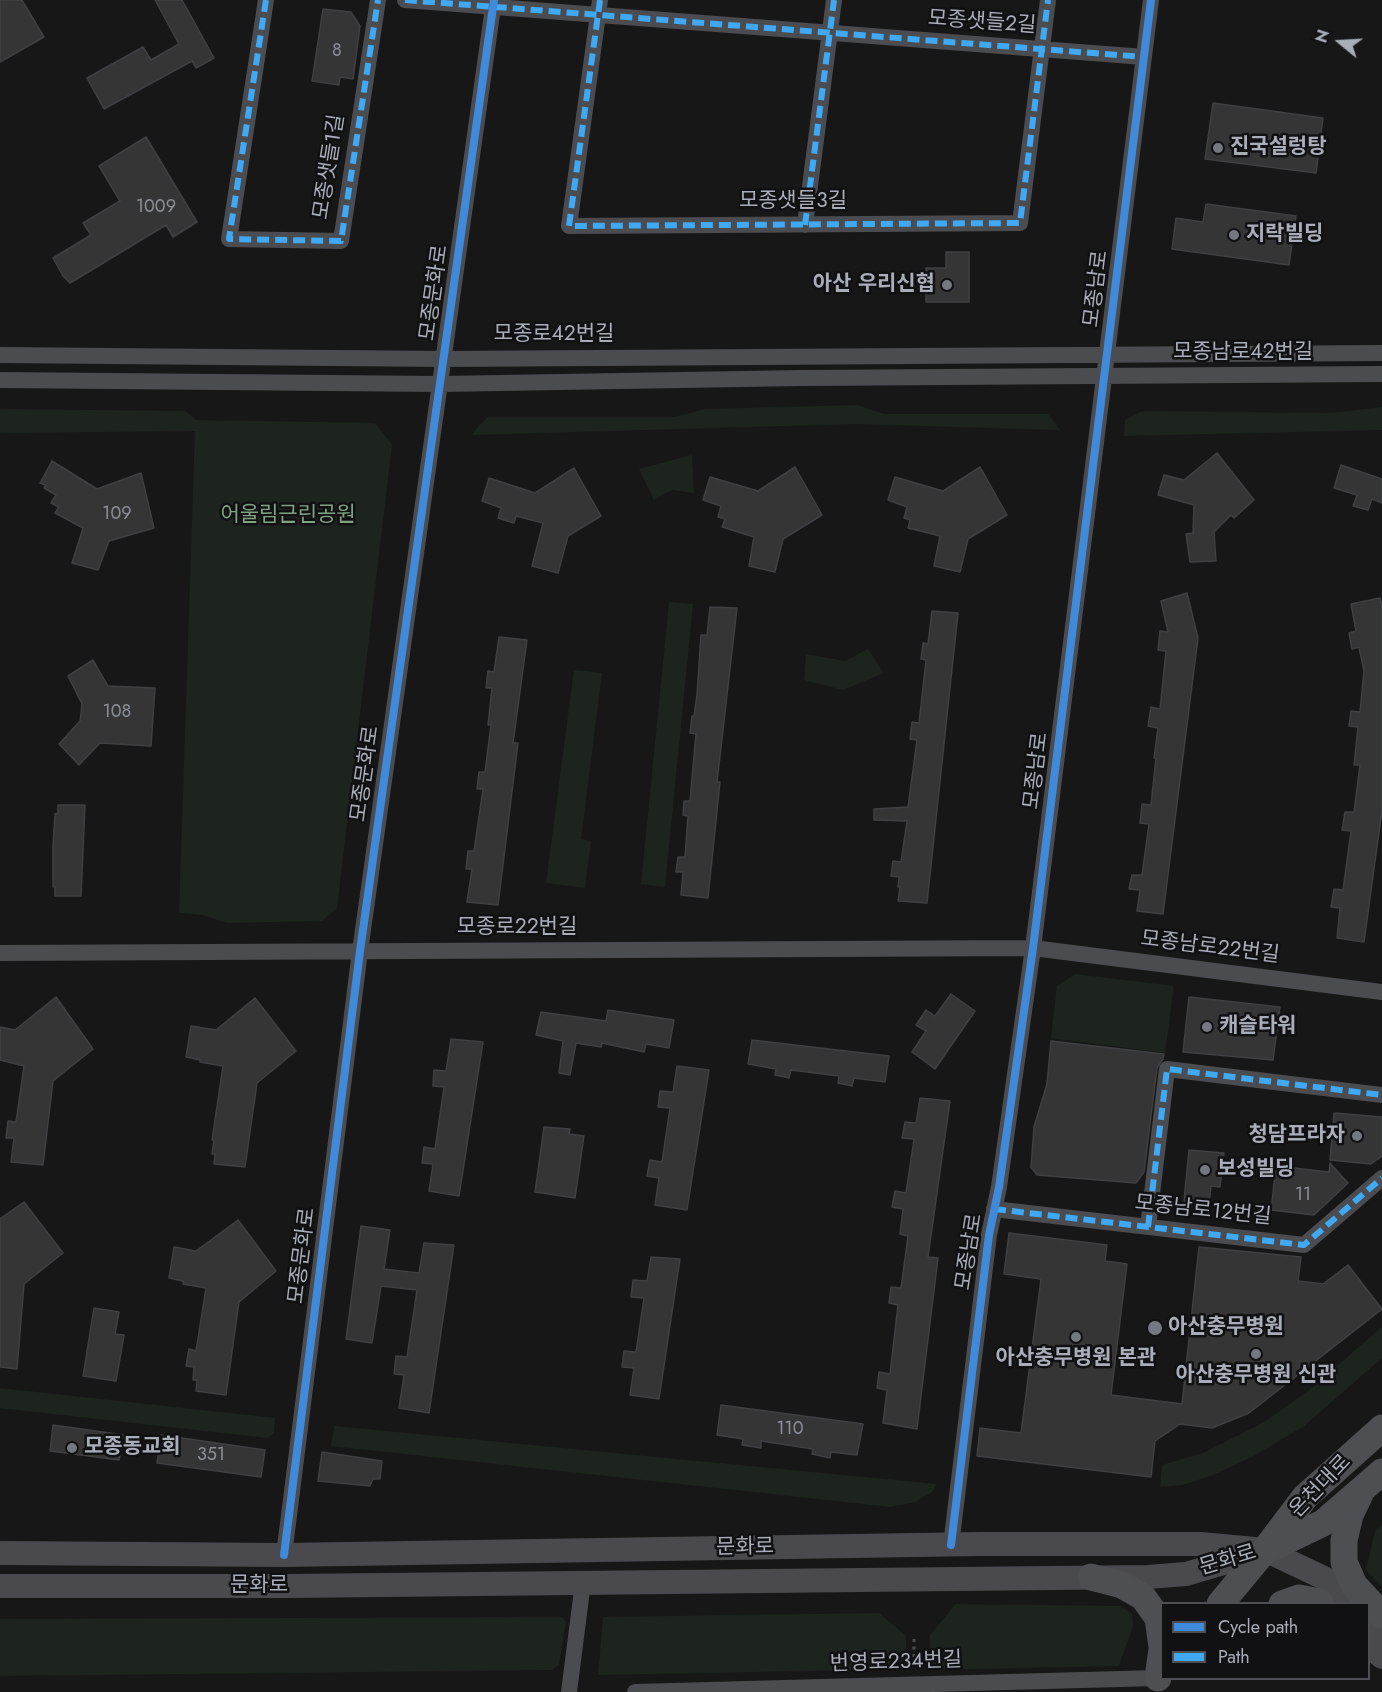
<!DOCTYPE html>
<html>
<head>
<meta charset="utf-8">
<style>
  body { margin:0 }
  #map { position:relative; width:1382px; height:1692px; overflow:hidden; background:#171717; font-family:Jost,sans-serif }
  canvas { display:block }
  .legend { position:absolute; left:1160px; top:1602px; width:210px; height:78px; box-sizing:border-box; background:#111113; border:2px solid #4d4f55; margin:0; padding:8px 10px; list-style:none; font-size:18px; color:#a8adb8 }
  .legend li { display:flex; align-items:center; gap:12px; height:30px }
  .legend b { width:30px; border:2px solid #4d4f55 }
  .north { position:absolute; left:1310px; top:12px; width:60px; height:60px; -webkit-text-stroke:4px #111113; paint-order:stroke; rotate:288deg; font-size:16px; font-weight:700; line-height:24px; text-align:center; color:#a8adb8 }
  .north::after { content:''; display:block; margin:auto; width:21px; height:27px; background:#a8adb8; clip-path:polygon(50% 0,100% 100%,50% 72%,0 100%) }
</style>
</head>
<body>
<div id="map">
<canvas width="1382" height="1692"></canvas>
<ul class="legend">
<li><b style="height:8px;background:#408adc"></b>Cycle path</li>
<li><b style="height:8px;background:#3fa9f5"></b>Path</li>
</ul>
<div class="north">N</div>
</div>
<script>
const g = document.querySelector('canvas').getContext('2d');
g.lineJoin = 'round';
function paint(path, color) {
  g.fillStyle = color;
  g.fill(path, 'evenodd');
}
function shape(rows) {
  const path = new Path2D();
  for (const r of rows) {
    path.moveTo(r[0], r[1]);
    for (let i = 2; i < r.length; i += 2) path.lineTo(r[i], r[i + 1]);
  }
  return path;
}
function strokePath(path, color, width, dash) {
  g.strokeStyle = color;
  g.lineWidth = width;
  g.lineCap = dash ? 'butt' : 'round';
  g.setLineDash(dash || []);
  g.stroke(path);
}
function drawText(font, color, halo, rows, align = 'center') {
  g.font = font + ' Jost,"Noto Sans KR",sans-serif';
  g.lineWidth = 5;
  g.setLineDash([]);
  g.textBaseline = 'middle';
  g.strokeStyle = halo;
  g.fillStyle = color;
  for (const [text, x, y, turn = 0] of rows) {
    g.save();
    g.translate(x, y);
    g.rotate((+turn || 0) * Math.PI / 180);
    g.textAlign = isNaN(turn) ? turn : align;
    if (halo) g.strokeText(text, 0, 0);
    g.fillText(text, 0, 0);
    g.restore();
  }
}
paint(shape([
  [857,405,884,414,1048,414,1060,430,854,424,471,435,487,417,675,417,705,409],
  [1382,407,1382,430,1124,436,1125,420,1142,411,1332,413],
  [0,409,185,411,196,420,375,423,392,445,337,908,322,921,227,923,202,915,179,913,195,431,0,433],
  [692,455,694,493,672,490,654,500,639,469],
  [669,602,693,604,665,887,641,884],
  [868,649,884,673,843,690,804,680,806,654,845,661],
  [574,670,602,673,581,839,591,841,585,888,546,883],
  [1075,974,1174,986,1165,1053,1051,1038,1057,986],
  [1382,1327,1382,1358,1304,1426,1252,1457,1213,1475,1183,1485,1160,1487,1162,1465,1203,1453,1266,1421,1308,1391],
  [0,1388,275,1418,274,1433,267,1438,0,1408],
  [334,1426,937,1484,932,1492,915,1502,891,1507,331,1446],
  [1382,1525,1382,1587,1366,1570,1375,1531],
  [956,1604,1120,1606,1132,1614,1133,1626,1119,1666,929,1670,930,1635],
  [879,1613,906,1636,906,1669,598,1675,603,1617],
  [562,1617,566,1622,559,1665,552,1670,0,1676,0,1619]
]), '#1d241e');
const building = shape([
  [0,0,22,0,44,37,0,62,0,0],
  [155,0,182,0,214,58,196,68,192,61,104,109,87,78,143,47,151,60,179,44,155,0],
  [323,9,351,12,360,26,353,79,340,77,339,85,312,81,323,9],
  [1213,103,1323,118,1316,173,1205,159,1213,103],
  [146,137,197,222,173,237,166,225,70,283,63,276,53,258,91,235,83,223,120,201,99,166,146,137],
  [1206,204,1296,216,1289,265,1172,249,1176,218,1203,222,1206,204],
  [946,252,969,252,969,302,926,302,926,268,946,268,946,252],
  [1217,453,1254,500,1234,518,1231,515,1214,532,1216,561,1190,562,1186,534,1193,533,1194,505,1158,495,1164,475,1184,480,1217,453],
  [52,461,97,489,141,473,154,528,109,541,98,570,72,563,83,528,55,513,59,507,51,503,56,495,44,488,46,485,40,483,52,461],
  [1341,465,1382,479,1382,503,1372,499,1368,510,1353,506,1357,495,1334,488,1341,465],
  [795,467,822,515,783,539,775,572,749,566,754,537,722,527,725,519,718,517,721,506,703,500,710,477,758,491,795,467],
  [980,467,1007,515,968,539,960,572,934,566,940,536,908,528,910,520,904,518,907,507,888,500,895,477,943,491,980,467],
  [574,468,601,516,568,536,558,573,532,566,543,523,516,516,514,523,498,518,501,508,482,501,489,478,535,493,574,468],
  [1187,593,1198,638,1163,914,1137,911,1140,890,1129,889,1132,875,1142,875,1149,824,1140,823,1142,804,1151,805,1156,758,1154,758,1158,728,1148,726,1151,707,1160,709,1166,651,1158,650,1160,631,1168,632,1161,601,1187,593],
  [1380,598,1382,605,1382,810,1364,942,1337,938,1340,908,1331,907,1334,889,1343,890,1351,831,1342,830,1345,812,1354,812,1360,765,1354,765,1358,727,1349,726,1351,711,1360,712,1364,671,1359,647,1352,649,1349,633,1356,631,1351,604,1380,598],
  [710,607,737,608,717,782,720,782,708,898,681,895,683,872,676,872,678,857,685,857,688,816,683,815,684,801,690,801,696,734,690,733,692,716,694,716,697,695,701,635,707,635,710,607],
  [932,611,958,613,927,903,898,901,900,887,898,887,899,877,891,876,893,861,901,862,907,821,874,820,874,809,908,807,917,740,910,739,912,722,919,723,926,660,921,659,923,643,928,644,932,611],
  [499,637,527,640,513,743,518,743,498,905,467,902,472,869,466,869,468,851,474,851,483,789,477,789,479,772,485,772,491,725,488,725,492,688,486,688,488,671,494,672,499,637],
  [93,660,108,686,155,688,151,746,100,743,79,765,59,744,80,721,82,704,68,676,93,660],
  [58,805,85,805,81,896,55,896,55,887,53,887,53,846,55,814,58,813,58,805],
  [951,994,975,1011,935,1069,912,1052,926,1031,916,1025,926,1010,935,1016,951,994],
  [56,997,93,1049,53,1081,43,1165,11,1162,14,1138,6,1138,8,1121,16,1122,24,1066,0,1060,0,1027,15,1030,56,997],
  [1189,997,1280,1007,1273,1060,1183,1052,1189,997],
  [255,998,296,1051,257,1083,245,1167,214,1164,215,1154,212,1154,214,1140,212,1140,223,1066,200,1062,200,1060,186,1057,191,1026,216,1030,255,998],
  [608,1010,674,1020,669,1048,646,1044,644,1052,602,1043,601,1047,576,1043,570,1075,559,1073,563,1041,536,1035,541,1012,606,1021,608,1010],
  [451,1039,483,1042,459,1196,429,1191,433,1164,422,1163,424,1147,435,1149,444,1087,433,1086,434,1070,446,1071,451,1039],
  [752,1040,889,1056,885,1082,854,1078,852,1086,838,1083,839,1076,791,1070,789,1078,775,1075,776,1069,748,1064,752,1040],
  [1051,1041,1164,1054,1163,1059,1157,1068,1144,1172,1136,1183,1037,1175,1031,1167,1034,1127,1047,1084,1051,1041],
  [677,1066,709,1070,687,1210,655,1205,659,1178,647,1176,650,1160,662,1162,670,1108,658,1107,660,1091,673,1092,677,1066],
  [920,1098,950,1101,928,1257,938,1258,917,1429,883,1423,887,1390,877,1388,879,1372,890,1374,898,1305,889,1303,891,1287,901,1288,908,1236,900,1234,903,1209,892,1207,895,1191,906,1193,914,1139,902,1138,905,1122,916,1123,920,1098],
  [1334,1113,1382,1117,1382,1156,1371,1164,1330,1160,1334,1113],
  [544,1127,570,1129,569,1134,584,1136,575,1198,535,1192,544,1127],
  [1189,1150,1224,1153,1220,1187,1211,1186,1209,1204,1184,1201,1189,1150],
  [1330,1163,1348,1183,1314,1215,1271,1210,1276,1166,1329,1172,1330,1163],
  [24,1202,63,1253,24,1284,17,1369,0,1367,0,1219,24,1202],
  [238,1220,276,1271,239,1302,226,1395,196,1391,197,1380,193,1380,194,1367,186,1366,189,1349,196,1351,206,1288,183,1284,183,1281,169,1278,174,1247,196,1251,238,1220],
  [361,1226,390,1230,384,1269,419,1273,424,1243,454,1245,429,1413,399,1408,404,1375,394,1374,396,1356,407,1357,417,1290,381,1286,372,1343,346,1339,361,1226],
  [1009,1233,1107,1245,1105,1261,1127,1264,1111,1395,1182,1404,1199,1247,1301,1257,1298,1281,1323,1284,1348,1265,1382,1309,1249,1413,1212,1428,1180,1424,1155,1441,1151,1477,977,1456,980,1428,1021,1433,1041,1279,1004,1274,1009,1233],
  [651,1257,680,1259,659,1399,630,1395,634,1368,622,1367,624,1351,636,1352,644,1298,631,1297,633,1280,647,1281,651,1257],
  [94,1308,119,1312,115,1334,124,1335,116,1381,83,1376,94,1308],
  [721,1405,863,1424,857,1455,831,1452,830,1458,812,1454,813,1449,761,1441,761,1448,742,1445,743,1439,717,1435,721,1405],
  [53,1425,124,1435,119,1460,50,1451,53,1425],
  [161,1435,265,1450,261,1477,157,1463,161,1435],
  [322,1452,382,1461,380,1479,373,1479,370,1486,318,1481,322,1452]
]);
paint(building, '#353536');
strokePath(building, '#3f4043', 1.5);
strokePath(shape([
  [914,1639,914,1668]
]), '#4d4e52', 3, [3, 4.5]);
strokePath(shape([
  [266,0,229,239,341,241,378,0],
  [405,0,1144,57],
  [600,0,569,226,1020,223,1048,0],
  [805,225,834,0],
  [0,355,444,359,1382,353],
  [0,380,440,384,802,378,1382,374],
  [0,953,1033,948,1382,992],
  [994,1209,1304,1245,1382,1178],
  [1148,1227,1167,1069,1382,1095],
  [951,1545,989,1235,999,1187,1033,948,1151,0],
  [284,1555,360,951,494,0],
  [569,1692,583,1582],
  [635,1692,1158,1678]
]), '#4b4c50', 16);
strokePath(shape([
  [0,1553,284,1555,980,1544,1201,1544,1265,1550,1326,1579,1352,1604],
  [0,1586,288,1586,1148,1577,1186,1574,1254,1554],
  [1368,1619,1382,1632],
  [1368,1645,1382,1657]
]), '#4a4a4e', 24);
strokePath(shape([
  [1360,1494,1350,1515,1344,1540,1344,1562,1354,1585,1382,1615],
  [1269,1549,1323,1523,1382,1472],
  [1091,1577,1122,1585,1143,1597,1158,1618,1162,1647],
  [1220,1604,1265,1550,1305,1497,1382,1428],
  [1282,1604,1299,1598,1320,1602],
  [1158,1678,1162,1649]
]), '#4d4f52', 27);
strokePath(shape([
  [266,0,229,239,341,241,378,0],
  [405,0,1144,57],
  [600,0,569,226,1020,223,1048,0],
  [805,225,834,0],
  [994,1209,1304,1245,1382,1178],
  [1148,1227,1167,1069,1382,1095]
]), '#3fa9f5', 6, [12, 6]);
strokePath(shape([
  [951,1545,989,1235,999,1187,1033,948,1151,0],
  [284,1555,360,951,494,0]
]), '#408adc', 8);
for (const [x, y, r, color] of [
  [1218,148,6,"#757880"],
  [1234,235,6,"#757880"],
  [947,285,6,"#757880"],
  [1207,1027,6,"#757880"],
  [1357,1136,6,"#757880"],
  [1205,1170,6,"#757880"],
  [1155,1328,8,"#757880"],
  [1076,1337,6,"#757880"],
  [1256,1354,6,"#757880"],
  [72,1448,6,"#757880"]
]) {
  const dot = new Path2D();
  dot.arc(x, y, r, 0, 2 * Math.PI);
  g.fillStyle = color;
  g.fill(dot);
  strokePath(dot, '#111113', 2);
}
drawText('18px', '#8b8f98', null, [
  ["8",337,52],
  ["1009",156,208],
  ["109",117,515],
  ["108",117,713],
  ["11",1303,1196],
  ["110",790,1430],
  ["351",211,1456]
]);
drawText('21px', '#a8adb8', '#111113', [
  ["모종샛들2길",982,23,4],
  ["모종샛들1길",330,167,-81],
  ["모종샛들3길",793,202],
  ["모종남로",1097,289,-83],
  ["모종문화로",435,293,-82],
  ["모종로42번길",554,335],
  ["모종남로42번길",1243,353],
  ["모종남로",1037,771,-83],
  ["모종문화로",366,774,-82],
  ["모종로22번길",517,928],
  ["모종남로22번길",1210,948,7],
  ["모종남로12번길",1203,1211,6],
  ["모종남로",970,1252,-81],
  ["모종문화로",303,1256,-83],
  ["온천대로",1321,1487,-46],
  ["문화로",745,1548,-1],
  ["문화로",1228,1561,-17],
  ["문화로",259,1586],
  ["번영로234번길",896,1663,-2]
]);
drawText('bold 21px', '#a8adb8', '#111113', [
  ["진국설렁탕",1230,148],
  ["지락빌딩",1246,235],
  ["아산 우리신협",935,285,"right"],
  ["캐슬타워",1219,1027],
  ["청담프라자",1345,1136,"right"],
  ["보성빌딩",1217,1170],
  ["아산충무병원",1168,1328],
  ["아산충무병원 본관",1076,1359,"center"],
  ["아산충무병원 신관",1256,1376,"center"],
  ["모종동교회",84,1448]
], 'left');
drawText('21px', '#7fa381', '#111113', [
  ["어울림근린공원",288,516]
]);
</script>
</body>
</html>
